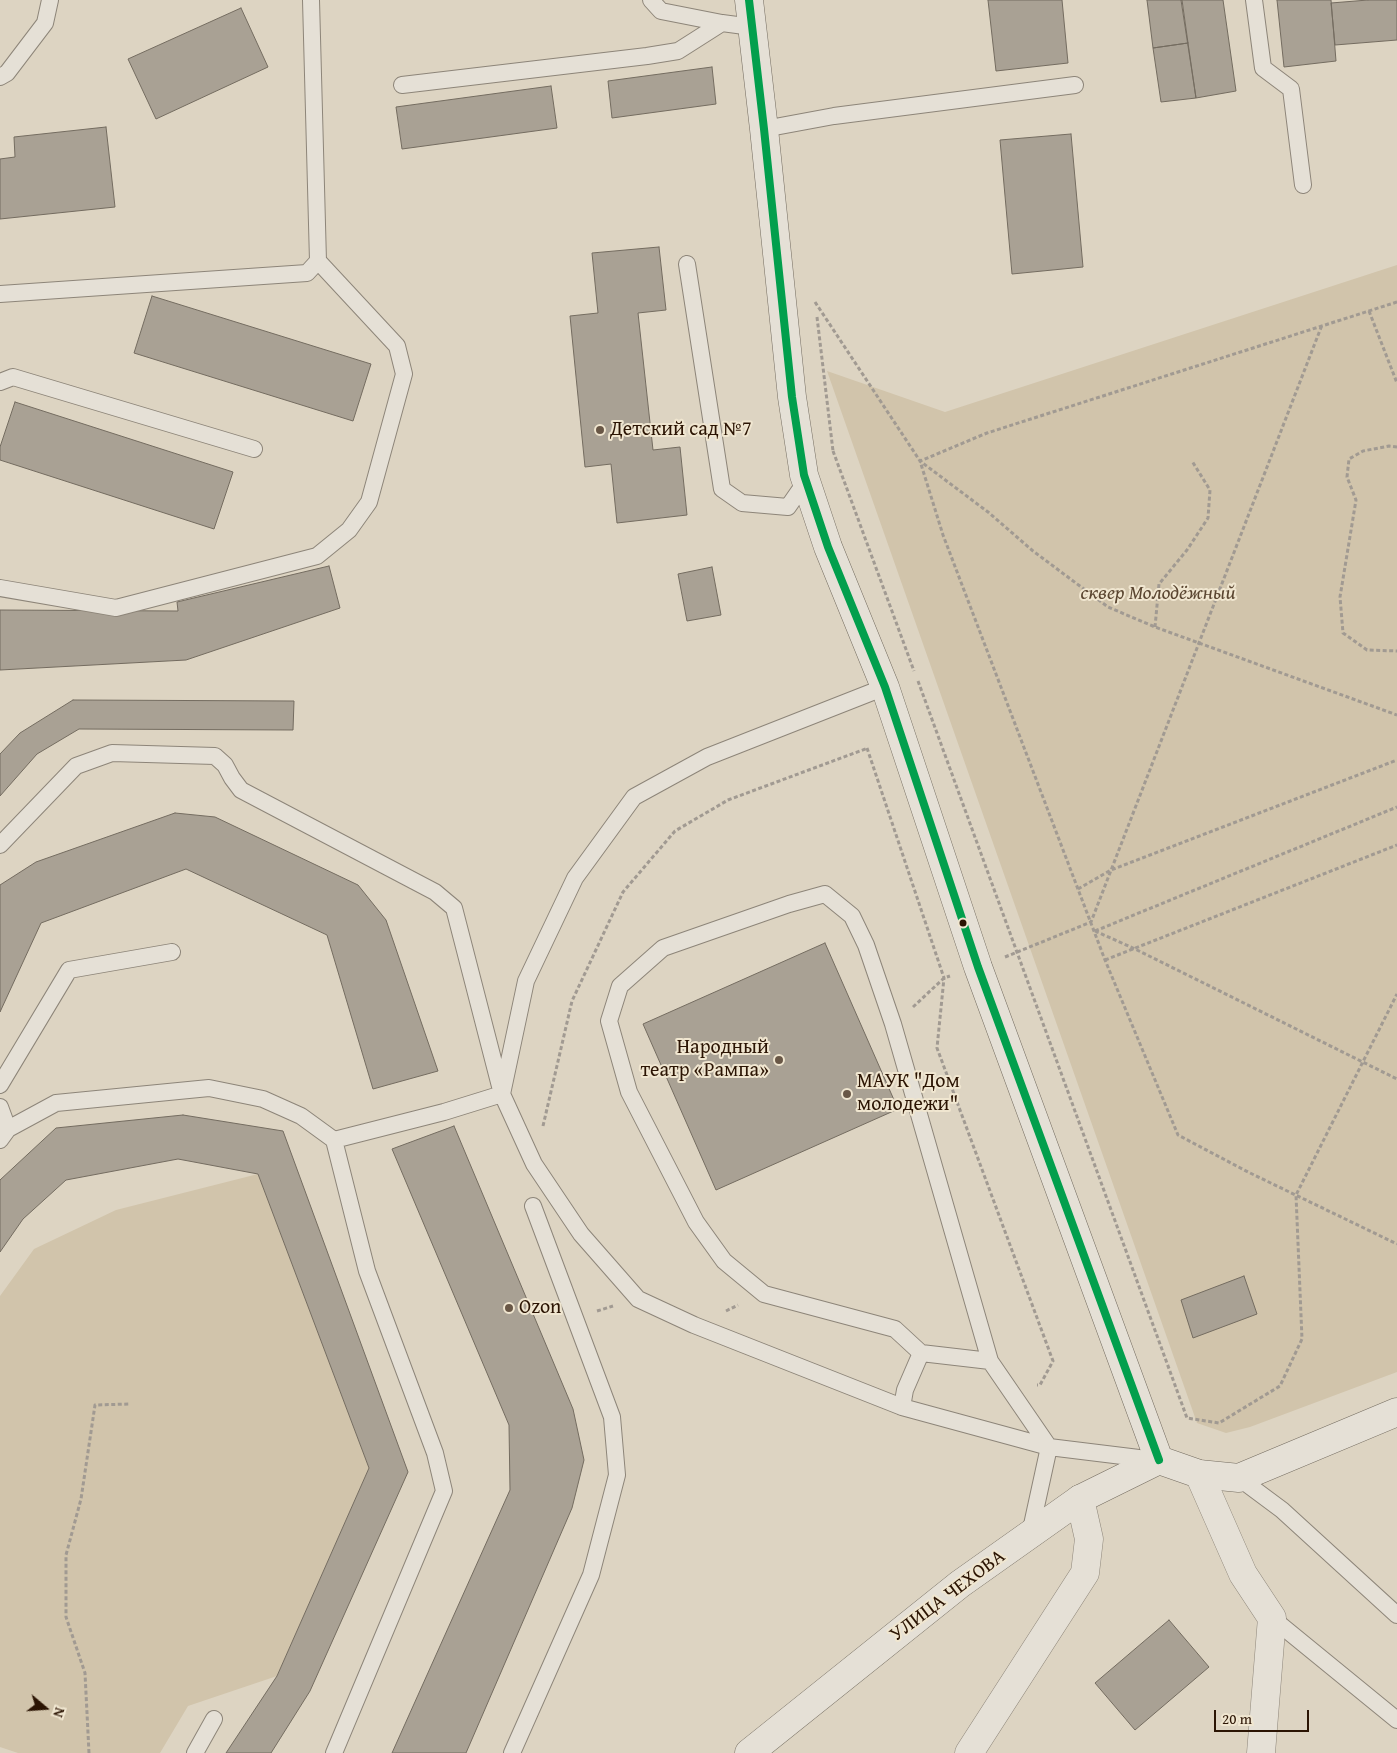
<!DOCTYPE html>
<html>
<head>
<meta charset="utf-8">
<style>
  body { margin:0 }
  #map { position:relative; width:1397px; height:1753px; overflow:hidden; background:#ddd4c2; font-family:"Gentium Book Plus",serif }
  canvas { display:block }
  .north { position:absolute; left:20px; top:1683px; width:50px; height:50px; -webkit-text-stroke:4px #f0e6d0; paint-order:stroke; rotate:108deg; font-size:14px; font-weight:700; line-height:20px; text-align:center; color:#2b1403 }
  .north::after { content:''; display:block; margin:auto; width:18px; height:22px; background:#2b1403; clip-path:polygon(50% 0,100% 100%,50% 72%,0 100%) }
  .scale { position:absolute; left:1214px; top:1710px; width:95px; height:22px; box-sizing:border-box; border:2px solid #2b1403; border-top:0; padding-left:6px; font-size:15px; line-height:18px; white-space:nowrap; color:#2b1403; -webkit-text-stroke:4px #f0e6d0; paint-order:stroke }
</style>
</head>
<body>
<div id="map">
<canvas width="1397" height="1753"></canvas>
<div class="north">N</div>
<div class="scale">20 m</div>
</div>
<script>
const g = document.querySelector('canvas').getContext('2d');
g.lineJoin = 'round';
function paint(path, color) {
  g.fillStyle = color;
  g.fill(path, 'evenodd');
}
function shape(rows) {
  const path = new Path2D();
  for (const r of rows) {
    path.moveTo(r[0], r[1]);
    for (let i = 2; i < r.length; i += 2) path.lineTo(r[i], r[i + 1]);
  }
  return path;
}
function strokePath(path, color, width, dash) {
  g.strokeStyle = color;
  g.lineWidth = width;
  g.lineCap = dash ? 'butt' : 'round';
  g.setLineDash(dash || []);
  g.stroke(path);
}
function drawText(font, color, halo, rows, align = 'center') {
  g.font = font + ' "Gentium Book Plus",serif';
  g.lineWidth = 4;
  g.setLineDash([]);
  g.textBaseline = 'middle';
  g.strokeStyle = halo;
  g.fillStyle = color;
  for (const [text, x, y, turn = 0] of rows) {
    g.save();
    g.translate(x, y);
    g.rotate((+turn || 0) * Math.PI / 180);
    g.textAlign = isNaN(turn) ? turn : align;
    if (halo) g.strokeText(text, 0, 0);
    g.fillText(text, 0, 0);
    g.restore();
  }
}
paint(shape([
  [1397,265,1397,1372,1250,1427,1226,1433,1197,1423,827,371,945,412],
  [258,1174,369,1468,277,1676,188,1706,160,1753,18,1753,0,1747,0,1296,34,1249,116,1210]
]), '#d1c4ab');
const building = shape([
  [988,0,1062,0,1068,63,996,71,988,0],
  [1147,0,1182,0,1188,43,1153,48,1147,0],
  [1181,0,1223,0,1236,91,1196,98,1181,0],
  [1277,0,1331,0,1336,61,1284,67,1277,0],
  [1368,0,1397,0,1397,40,1335,45,1331,3,1368,0],
  [241,8,268,67,156,119,128,59,241,8],
  [1188,43,1196,98,1161,102,1153,48,1188,43],
  [712,67,716,104,612,118,608,81,712,67],
  [551,86,557,128,402,149,396,107,551,86],
  [106,127,115,207,0,219,0,159,15,157,14,137,106,127],
  [1071,134,1083,267,1012,274,1000,140,1071,134],
  [659,247,666,310,638,313,653,450,680,447,687,515,617,523,611,464,585,467,570,316,598,313,592,253,659,247],
  [152,296,371,364,353,421,134,353,152,296],
  [15,402,233,472,214,529,0,460,0,447,15,402],
  [329,566,340,608,186,660,0,670,0,610,178,611,177,602,329,566],
  [712,567,721,615,687,621,678,574,712,567],
  [73,700,294,701,293,730,79,729,37,754,0,796,0,754,20,733,73,700],
  [175,813,215,817,358,885,386,920,438,1071,373,1089,327,935,186,869,41,923,0,1012,0,885,36,862,175,813],
  [825,943,898,1109,716,1190,643,1024,825,943],
  [183,1115,283,1131,408,1472,310,1691,271,1753,226,1753,277,1676,369,1468,258,1174,178,1159,66,1180,23,1219,0,1252,0,1180,56,1128,183,1115],
  [454,1126,573,1409,584,1460,572,1508,466,1753,392,1753,510,1490,509,1425,392,1149,454,1126],
  [1244,1276,1257,1314,1193,1338,1181,1300,1244,1276],
  [1169,1620,1209,1667,1135,1730,1095,1683,1169,1620]
]);
paint(building, '#a9a194');
strokePath(building, '#746c60', 1);
const lane = shape([
  [651,0,661,11,722,23,752,27],
  [1254,0,1263,68,1291,89,1303,185],
  [0,77,7,73,45,23,50,0],
  [402,85,647,56,678,51,722,23],
  [764,129,834,116,1075,85],
  [687,264,722,489,742,503,788,507,806,481],
  [0,294,307,273,318,261,311,0],
  [0,382,13,377,254,449],
  [0,588,116,608,317,556,349,530,369,502,404,374,397,346,318,261],
  [0,845,76,766,112,753,215,756,225,765,232,778,241,790,435,892,454,908,502,1094,534,1164,581,1234,638,1299,694,1325,902,1407,1049,1447,1155,1460],
  [0,1085,69,970,172,952],
  [0,1107,8,1129],
  [0,1140,8,1129,56,1103,209,1088,263,1099,301,1116,334,1140,367,1271,435,1453,444,1491,334,1753],
  [334,1140,444,1112,502,1094,526,981,575,878,634,797,707,757,885,687],
  [921,1353,990,1361],
  [902,1407,905,1390,921,1353,895,1329,764,1294,724,1261,696,1222,629,1092,609,1021,620,986,663,948,789,904,825,894,852,916,866,945,893,1024,990,1361,1049,1447,1030,1534],
  [1239,1478,1282,1510,1397,1615],
  [1272,1618,1397,1720],
  [195,1753,214,1719],
  [512,1753,591,1575,617,1475,612,1417,533,1206]
]);
const street = shape([
  [1199,1474,1243,1574,1272,1618,1261,1753],
  [969,1753,1085,1573,1089,1539,1080,1499]
]);
const secondary = shape([
  [749,0,764,129,792,397,804,475,828,547,885,687,978,967,1159,1460],
  [1159,1460,1199,1474,1239,1478,1397,1412],
  [749,1753,960,1584,1080,1499,1159,1460]
]);
strokePath(lane, '#8d8579', 18);
strokePath(street, '#8d8579', 29);
strokePath(secondary, '#746c60', 29);
strokePath(shape([
  [815,302,920,461,988,512,1033,551,1108,607,1155,627,1397,715],
  [1397,302,987,433,920,461,943,535,1105,960,1178,1135,1248,1172,1397,1244],
  [1369,311,1397,383],
  [817,317,833,451,832,451],
  [1397,447,1389,446,1363,451,1349,459,1347,477,1356,500,1340,597,1343,633,1367,650,1397,651],
  [833,451,914,671],
  [1155,627,1159,584,1187,550,1208,518,1210,490,1192,461],
  [918,681,1187,1418,1219,1423,1280,1386,1302,1339,1296,1195,1397,994],
  [867,748,944,978,937,1048,1053,1361,1040,1385,1037,1385],
  [1078,889,1111,870,1397,760],
  [1095,931,1133,948,1397,1079],
  [1095,931,1397,807],
  [1005,957,1091,922,1322,325],
  [1105,960,1397,845],
  [913,1007,944,978,950,976],
  [543,1126,572,1001,623,892,675,831,728,800,868,748],
  [597,1311,613,1306],
  [726,1311,738,1305],
  [89,1753,85,1673,66,1617,66,1555,81,1499,95,1405,130,1404]
]), '#a19a92', 3, [4, 2.5]);
strokePath(lane, '#e5e0d6', 16);
strokePath(street, '#e5e0d6', 28);
strokePath(secondary, '#e5e0d6', 28);
strokePath(shape([
  [749,0,764,129,792,397,804,475,828,547,885,687,978,967,1159,1460]
]), '#029f4d', 8);
for (const [x, y, r, color] of [
  [600,430,5,"#695746"],
  [963,923,4.5,"#2b1403"],
  [779,1060,5,"#695746"],
  [847,1094,5,"#695746"],
  [509,1308,5,"#695746"]
]) {
  const dot = new Path2D();
  dot.arc(x, y, r, 0, 2 * Math.PI);
  g.fillStyle = color;
  g.fill(dot);
  strokePath(dot, '#f0e6d0', 2);
}
drawText('20px', '#2b1403', '#f0e6d0', [
  ["Детский сад №7",610,430],
  ["Народный",769,1048,"right"],
  ["театр «Рампа»",769,1071,"right"],
  ["МАУК \"Дом",857,1082],
  ["молодежи\"",857,1105],
  ["Ozon",519,1308]
], 'left');
drawText('italic 20px', '#5a4530', '#f0e6d0', [
  ["сквер Молодёжный",1158,594]
]);
drawText('20px', '#2b1403', '#f0e6d0', [
  ["УЛИЦА ЧЕХОВА",948,1596,-37]
]);
</script>
</body>
</html>
